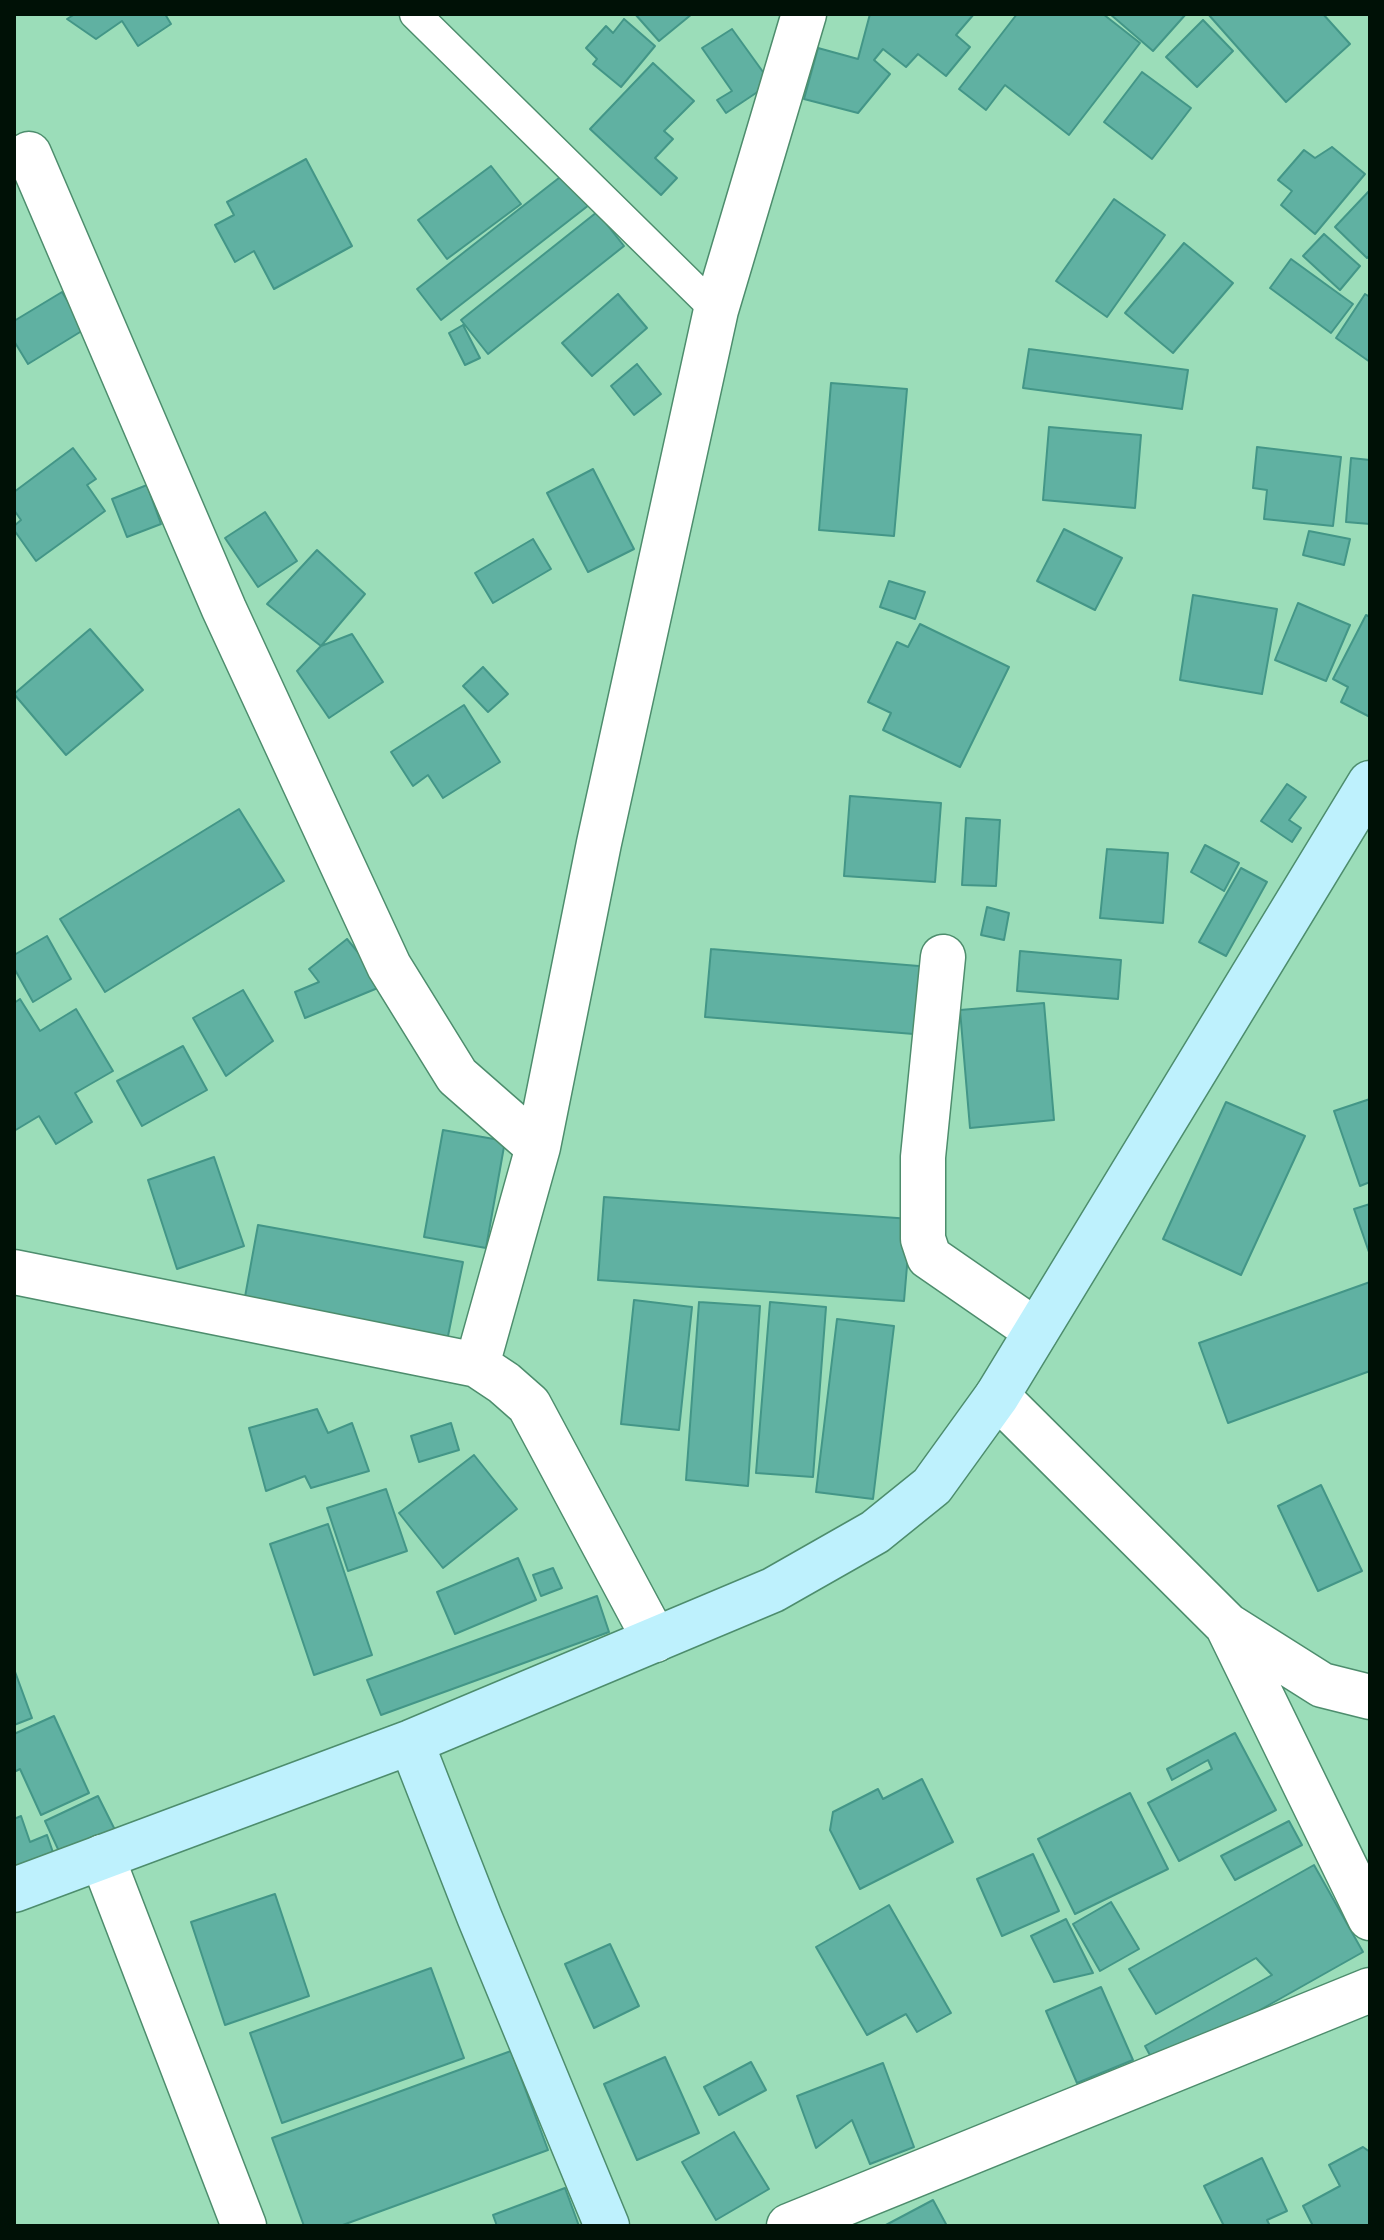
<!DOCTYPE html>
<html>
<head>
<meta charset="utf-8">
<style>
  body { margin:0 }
  #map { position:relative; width:1384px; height:2240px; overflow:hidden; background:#9bddb9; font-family:Quicksand,sans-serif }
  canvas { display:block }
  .frame { position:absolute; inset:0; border:16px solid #001106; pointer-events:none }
</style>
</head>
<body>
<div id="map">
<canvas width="1384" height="2240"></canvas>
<div class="frame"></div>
</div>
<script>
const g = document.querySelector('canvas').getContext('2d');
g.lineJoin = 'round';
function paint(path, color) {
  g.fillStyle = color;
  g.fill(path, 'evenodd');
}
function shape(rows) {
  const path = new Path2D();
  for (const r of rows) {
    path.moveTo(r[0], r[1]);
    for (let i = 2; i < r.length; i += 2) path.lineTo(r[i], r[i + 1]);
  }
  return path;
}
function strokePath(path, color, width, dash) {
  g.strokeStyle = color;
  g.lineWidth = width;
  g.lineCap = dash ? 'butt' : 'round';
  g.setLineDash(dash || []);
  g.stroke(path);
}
const building = shape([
  [75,14,165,14,171,24,138,46,122,21,96,39,67,19,75,14],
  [635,14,692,14,659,41,635,14],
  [870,14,974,14,956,35,970,47,946,76,918,54,906,67,883,49,874,60,890,74,858,113,804,99,818,48,858,59,870,14],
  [1017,14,1103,14,1140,43,1069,135,1005,85,986,110,959,89,1017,14],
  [1110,14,1186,14,1153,51,1110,14],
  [1208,14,1323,14,1350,44,1286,102,1208,14],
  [624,19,655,46,621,87,593,64,597,59,586,48,606,26,613,33,624,19],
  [1203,20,1233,51,1197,87,1166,57,1203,20],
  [732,29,771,83,726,113,717,100,732,91,702,48,732,29],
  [653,63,694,101,664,131,673,139,655,158,677,178,661,195,590,129,653,63],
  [1142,72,1191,108,1152,159,1104,122,1142,72],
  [1332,147,1365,174,1315,234,1281,205,1292,191,1278,180,1304,150,1315,158,1332,147],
  [306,159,352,246,274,289,254,251,235,262,215,225,234,215,227,202,306,159],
  [491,166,521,204,447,259,418,220,491,166],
  [564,174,589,205,441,320,417,289,564,174],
  [1370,190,1370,255,1367,258,1335,227,1370,190],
  [1114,199,1165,235,1107,317,1056,281,1114,199],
  [597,212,624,246,488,354,461,320,597,212],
  [1324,234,1360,266,1340,290,1303,256,1324,234],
  [1184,243,1233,283,1173,353,1125,313,1184,243],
  [1291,259,1353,304,1331,333,1270,288,1291,259],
  [62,292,85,329,28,364,14,341,14,321,62,292],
  [618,294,647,328,592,376,562,343,618,294],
  [1365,294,1370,297,1370,362,1336,338,1365,294],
  [463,325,480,358,465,365,449,333,463,325],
  [1029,349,1188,370,1182,409,1023,388,1029,349],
  [637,364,661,394,634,415,611,386,637,364],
  [831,383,907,389,894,536,819,530,831,383],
  [1049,427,1141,435,1135,508,1043,500,1049,427],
  [1257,447,1341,457,1333,526,1264,519,1267,490,1253,488,1257,447],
  [73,448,96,479,87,485,105,511,36,561,14,530,14,526,21,520,14,510,14,492,73,448],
  [1351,458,1370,460,1370,524,1346,522,1351,458],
  [593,469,634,549,588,572,547,493,593,469],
  [147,485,161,524,127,537,112,499,147,485],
  [265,512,297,561,258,587,225,538,265,512],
  [1064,529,1122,558,1095,610,1037,581,1064,529],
  [1309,531,1350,539,1344,565,1303,555,1309,531],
  [533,539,551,569,493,603,475,573,533,539],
  [317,550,365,594,321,646,267,604,317,550],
  [889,581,925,592,915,619,880,607,889,581],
  [1193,595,1277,609,1262,694,1180,680,1193,595],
  [1298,603,1350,625,1326,681,1275,660,1298,603],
  [1366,615,1370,617,1370,717,1341,702,1348,687,1333,679,1366,615],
  [920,624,1009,667,960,767,883,730,891,713,868,702,897,642,908,647,920,624],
  [90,629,143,690,66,755,14,694,90,629],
  [352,634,383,682,329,718,297,671,321,646,352,634],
  [483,667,508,694,488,712,463,686,483,667],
  [464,705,500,762,443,798,428,775,413,786,391,752,464,705],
  [1287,784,1306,797,1289,820,1301,828,1292,842,1261,821,1287,784],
  [850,796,941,803,935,882,844,876,850,796],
  [239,809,284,881,105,992,60,919,239,809],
  [966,818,1000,820,996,886,962,885,966,818],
  [1205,845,1239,863,1224,891,1191,872,1205,845],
  [1107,849,1168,853,1163,923,1100,918,1107,849],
  [1241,868,1267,882,1226,956,1199,942,1241,868],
  [987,907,1009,913,1004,940,981,935,987,907],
  [47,936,71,979,33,1002,14,968,14,955,47,936],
  [347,939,385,985,305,1018,295,992,319,982,309,969,347,939],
  [711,949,931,967,926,1035,705,1017,711,949],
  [1020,951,1121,960,1118,999,1017,991,1020,951],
  [243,990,273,1041,226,1076,193,1018,243,990],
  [20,999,40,1031,76,1009,113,1071,75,1093,92,1122,56,1144,39,1116,14,1131,14,1003,20,999],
  [1044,1003,1054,1120,970,1128,960,1010,1044,1003],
  [183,1046,207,1090,142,1126,117,1081,183,1046],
  [1370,1099,1370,1182,1360,1186,1334,1111,1370,1099],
  [1226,1102,1305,1136,1241,1275,1163,1239,1226,1102],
  [443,1130,505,1141,486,1248,424,1237,443,1130],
  [214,1157,244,1246,177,1269,148,1180,214,1157],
  [604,1197,911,1219,904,1301,598,1280,604,1197],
  [1370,1204,1370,1255,1354,1209,1370,1204],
  [258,1225,463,1262,446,1346,243,1308,258,1225],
  [1370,1282,1370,1371,1228,1423,1199,1343,1370,1282],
  [634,1300,692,1307,679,1430,621,1424,634,1300],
  [699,1302,760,1306,748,1486,686,1480,699,1302],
  [770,1302,826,1307,813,1477,756,1473,770,1302],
  [837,1319,894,1326,873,1499,816,1492,837,1319],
  [317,1409,328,1433,352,1423,369,1471,311,1488,305,1476,266,1491,249,1428,317,1409],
  [451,1423,459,1450,419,1462,411,1436,451,1423],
  [474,1455,517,1509,443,1568,399,1513,474,1455],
  [1321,1485,1362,1571,1318,1591,1278,1506,1321,1485],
  [386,1489,407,1551,348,1571,327,1508,386,1489],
  [328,1524,372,1655,314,1675,270,1544,328,1524],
  [518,1558,536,1600,455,1634,437,1592,518,1558],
  [553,1568,562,1588,541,1596,533,1575,553,1568],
  [597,1596,609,1632,381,1715,367,1680,597,1596],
  [14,1669,32,1718,14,1725,14,1669],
  [54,1716,89,1793,41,1815,20,1769,14,1772,14,1734,54,1716],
  [1235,1733,1276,1810,1179,1861,1148,1803,1212,1769,1208,1760,1172,1780,1167,1769,1235,1733],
  [922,1779,953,1842,860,1889,830,1830,833,1812,878,1789,883,1799,922,1779],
  [1130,1793,1168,1869,1075,1914,1038,1839,1130,1793],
  [98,1796,117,1834,63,1860,45,1821,98,1796],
  [21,1816,30,1842,47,1835,57,1864,14,1879,14,1819,21,1816],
  [1289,1821,1302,1845,1235,1880,1221,1856,1289,1821],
  [1033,1854,1059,1911,1002,1936,977,1879,1033,1854],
  [1314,1865,1363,1952,1157,2068,1145,2046,1272,1975,1256,1958,1156,2014,1129,1969,1314,1865],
  [275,1894,309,1996,225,2025,191,1922,275,1894],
  [1111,1902,1139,1949,1100,1971,1073,1924,1111,1902],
  [889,1905,951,2013,917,2032,906,2014,867,2035,816,1947,889,1905],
  [1066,1919,1093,1973,1054,1982,1031,1936,1066,1919],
  [610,1944,639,2006,594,2028,565,1964,610,1944],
  [431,1968,464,2058,282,2123,250,2033,431,1968],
  [1101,1987,1133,2060,1077,2083,1046,2011,1101,1987],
  [511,2051,548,2150,340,2226,304,2226,272,2138,511,2051],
  [665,2057,699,2133,637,2160,604,2084,665,2057],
  [751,2062,766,2090,719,2115,704,2087,751,2062],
  [883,2063,914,2147,870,2164,852,2120,816,2148,797,2096,883,2063],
  [734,2132,769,2189,716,2220,682,2162,734,2132],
  [1363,2147,1370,2152,1370,2226,1313,2226,1303,2206,1340,2186,1329,2165,1363,2147],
  [1262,2158,1287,2211,1267,2220,1270,2226,1224,2226,1204,2186,1262,2158],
  [565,2188,579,2226,497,2226,493,2215,565,2188],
  [933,2200,947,2226,884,2226,933,2200]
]);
paint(building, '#60b1a2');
strokePath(building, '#439687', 2);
const service = shape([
  [415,14,716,310]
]);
const minor = shape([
  [29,154,224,609,389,966,457,1076,538,1147],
  [943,957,923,1157,923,1239,929,1257,1036,1331],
  [14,1272,477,1365,504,1383,529,1405,655,1640],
  [477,1365,538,1147,599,843,716,310,804,14],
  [997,1396,1227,1625,1322,1685,1370,1697],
  [1227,1625,1370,1918],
  [102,1857,244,2226],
  [789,2226,1370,1990]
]);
const secondary = shape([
  [411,1742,479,1916,607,2226],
  [14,1890,411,1742,773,1590,875,1532,932,1486,997,1396,1370,783]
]);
strokePath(service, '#4d8d6d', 33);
strokePath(minor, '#4d8d6d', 47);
strokePath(secondary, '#4d8d6d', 47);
strokePath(service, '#fff', 30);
strokePath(minor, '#fff', 44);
strokePath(secondary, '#bef1fd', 44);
</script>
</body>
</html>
